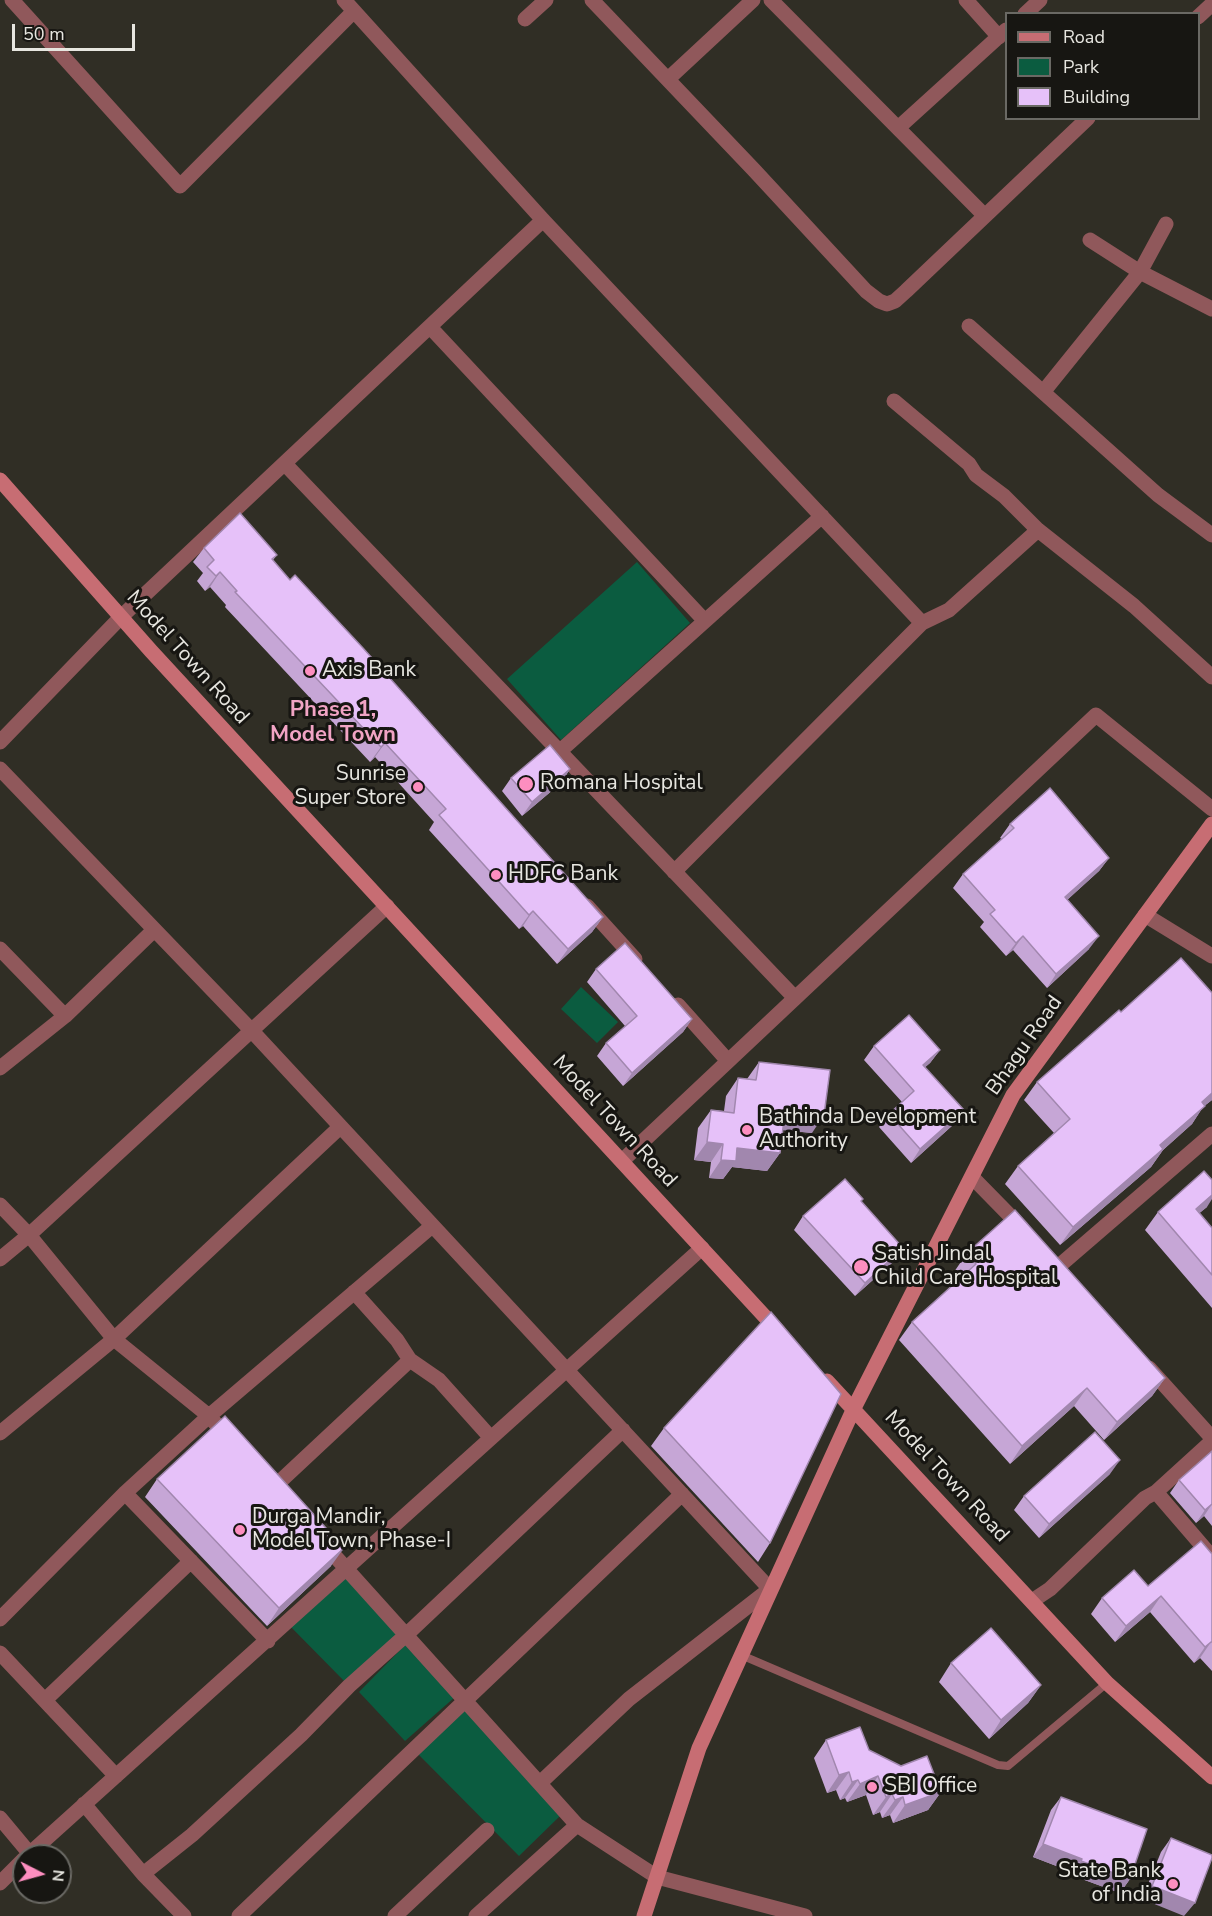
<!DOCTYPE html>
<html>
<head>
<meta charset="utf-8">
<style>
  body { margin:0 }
  #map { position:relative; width:1212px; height:1916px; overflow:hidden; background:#302e25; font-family:"Nunito Sans",sans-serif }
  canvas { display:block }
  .legend { position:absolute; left:1005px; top:12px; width:195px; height:108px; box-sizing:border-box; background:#171612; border:2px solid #6a6964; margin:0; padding:8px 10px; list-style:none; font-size:18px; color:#e7e6e0 }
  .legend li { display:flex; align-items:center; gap:12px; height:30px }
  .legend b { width:30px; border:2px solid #6a6964 }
  .north { position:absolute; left:12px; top:1844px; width:60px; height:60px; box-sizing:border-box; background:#171612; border:2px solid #6a6964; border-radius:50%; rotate:96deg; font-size:16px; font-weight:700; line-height:24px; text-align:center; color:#e7e6e0 }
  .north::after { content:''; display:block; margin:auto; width:21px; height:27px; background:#fd8ebf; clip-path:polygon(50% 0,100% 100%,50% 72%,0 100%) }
  .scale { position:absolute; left:12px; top:24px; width:123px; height:27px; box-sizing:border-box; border:3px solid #e7e6e0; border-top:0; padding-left:8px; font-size:18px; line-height:21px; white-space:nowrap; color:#e7e6e0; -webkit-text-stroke:4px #171612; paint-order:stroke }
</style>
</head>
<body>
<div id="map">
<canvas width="1212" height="1916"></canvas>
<ul class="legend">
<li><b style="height:8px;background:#c76d73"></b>Road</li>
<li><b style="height:16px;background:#0b5c40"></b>Park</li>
<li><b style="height:16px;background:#e6c1f9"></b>Building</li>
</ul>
<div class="north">N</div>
<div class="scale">50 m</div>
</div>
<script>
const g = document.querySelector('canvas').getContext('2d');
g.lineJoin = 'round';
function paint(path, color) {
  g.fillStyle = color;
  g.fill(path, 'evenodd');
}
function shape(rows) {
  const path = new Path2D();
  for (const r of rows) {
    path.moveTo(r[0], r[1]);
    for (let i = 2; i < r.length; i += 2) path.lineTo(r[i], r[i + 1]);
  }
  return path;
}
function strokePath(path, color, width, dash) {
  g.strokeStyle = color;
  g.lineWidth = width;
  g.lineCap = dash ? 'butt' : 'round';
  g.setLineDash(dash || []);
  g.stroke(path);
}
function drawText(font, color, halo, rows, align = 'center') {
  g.font = font + ' "Nunito Sans",sans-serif';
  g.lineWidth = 6;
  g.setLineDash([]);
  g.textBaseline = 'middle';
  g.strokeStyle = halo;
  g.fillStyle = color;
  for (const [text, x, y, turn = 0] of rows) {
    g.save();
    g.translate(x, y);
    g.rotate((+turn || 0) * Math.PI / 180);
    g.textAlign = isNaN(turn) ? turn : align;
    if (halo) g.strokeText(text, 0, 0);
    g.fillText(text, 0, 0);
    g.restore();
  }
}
paint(shape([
  [637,562,690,623,561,740,507,679],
  [581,987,618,1022,597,1043,561,1009],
  [344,1566,406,1635,349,1686,287,1623],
  [406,1644,455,1697,405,1741,359,1692],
  [464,1708,560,1816,519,1856,418,1754]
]), '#0b5c40');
strokePath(shape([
  [741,1655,998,1765,1008,1766,1107,1683]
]), '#90585b', 8);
strokePath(shape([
  [12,0,180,186,354,11],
  [344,0,543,220,922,623,674,872],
  [592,0,754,170,866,291,879,301,887,304,895,301,906,291,1088,118],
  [771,0,985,216],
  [966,0,999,37],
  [1025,14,1040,0],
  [1198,17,1212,4],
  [525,19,546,0],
  [668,79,753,0],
  [898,128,1006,30],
  [1090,240,1140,272,1212,309],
  [969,326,1158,495,1212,535],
  [430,327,704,620],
  [1044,391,1140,272,1166,224],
  [894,401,969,464,976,475,1004,496,1038,530,1134,606,1212,677],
  [285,464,795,998],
  [922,623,949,610,1038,530],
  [0,742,121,617,543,220],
  [559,752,822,516],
  [0,769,251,1030,770,1589,629,1699,540,1783],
  [587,906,635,959],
  [1145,915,1212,956],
  [0,949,65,1016],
  [678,1005,728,1061],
  [0,1068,65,1016,154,930],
  [622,1161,1096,715,1212,809],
  [972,1177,1022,1228],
  [0,1205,29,1235,114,1339,209,1416,230,1440],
  [0,1259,29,1235,387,906],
  [1059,1266,1212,1134],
  [354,1292,397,1340,410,1360,439,1380,491,1438],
  [1149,1368,1212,1438],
  [0,1433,114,1339,339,1128],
  [273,1488,410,1360],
  [1156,1492,1212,1557],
  [125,1493,268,1641],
  [324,1544,577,1825,657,1877,805,1916],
  [1032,1601,1050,1589,1145,1498,1156,1492,1212,1441],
  [0,1619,125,1493,209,1416,432,1226],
  [0,1653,116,1776],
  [45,1700,191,1561],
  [84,1804,143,1874,192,1835,301,1735,349,1686,406,1635,623,1430],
  [0,1818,30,1854],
  [27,1856,702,1248],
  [143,1874,184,1916],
  [0,1883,24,1859],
  [239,1916,682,1494],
  [395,1916,487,1830],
  [476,1916,577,1825]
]), '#90585b', 15);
strokePath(shape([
  [0,480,151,651,779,1332],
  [827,1381,1107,1683,1212,1777],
  [644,1916,699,1748,854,1408,1013,1095,1212,824]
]), '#c76d73', 15);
paint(shape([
  [204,548,277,555,273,560,290,580,603,917,592,932,557,964,523,926,519,929,429,830,434,822,375,757,370,762,225,607,226,605,210,587,205,591,197,581,203,573,193,562],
  [570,769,561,783,522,816,502,791,511,778],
  [1010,824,1109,858,1099,871,1067,900,1089,949,1047,988,1013,950,1006,956,980,927,984,922,953,888,963,874,1002,839,1000,838],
  [596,969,692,1019,683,1032,623,1086,597,1056,606,1043,625,1026,587,982],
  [1212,993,1212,1100,1203,1107,1192,1124,1163,1150,1151,1167,1060,1245,1005,1184,1018,1166,1054,1133,1024,1100,1037,1082,1121,1012],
  [874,1046,940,1050,930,1063,925,1067,954,1124,911,1163,879,1127,889,1114,902,1102,864,1060],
  [759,1062,812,1133,783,1130,780,1153,767,1171,732,1167,723,1179,709,1178,711,1162,694,1160,698,1128,711,1110,724,1111,726,1096,738,1078,747,1079],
  [863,1199,861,1201,903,1248,893,1262,855,1296,794,1230,803,1216],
  [1207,1207,1199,1213,1212,1228,1212,1308,1145,1230,1158,1212],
  [967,1253,1165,1378,1152,1396,1104,1440,1074,1406,1010,1464,899,1340,912,1322,960,1278,954,1272],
  [664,1428,770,1543,758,1562,651,1446],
  [1212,1451,1212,1526,1204,1516,1196,1523,1170,1493,1179,1480],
  [1110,1474,1039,1538,1014,1510,1024,1496],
  [157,1479,331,1566,267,1626,145,1497],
  [1212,1554,1212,1671,1200,1658,1194,1663,1150,1612,1115,1642,1091,1614,1102,1598,1148,1586],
  [951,1663,1041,1685,1028,1703,989,1739,939,1682],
  [826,1740,869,1750,941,1792,928,1810,893,1823,890,1815,882,1818,880,1812,873,1815,866,1795,847,1802,845,1798,840,1800,836,1790,827,1793,814,1758],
  [1061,1797,1130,1879,1120,1893,1071,1875,1072,1872,1033,1857,1051,1810],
  [1171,1838,1195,1903,1142,1899,1161,1852]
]), '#c6a6d6');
paint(shape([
  [220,572,210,587,205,591,216,576],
  [385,743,375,757,370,762,381,747],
  [570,769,561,783,522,816,532,802],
  [1109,858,1099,871,1055,911,1065,897],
  [533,911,523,926,519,929,529,915],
  [603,917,592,932,557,964,568,949],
  [1023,936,1013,950,1006,956,1016,943],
  [1099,936,1089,949,1047,988,1056,974],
  [692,1019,683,1032,623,1086,632,1073],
  [940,1050,930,1063,913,1078,923,1065],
  [1212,1093,1212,1100,1203,1107,1192,1124,1163,1150,1151,1167,1060,1245,1073,1227,1160,1145,1202,1102],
  [964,1110,954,1124,911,1163,920,1149],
  [785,1111,824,1115,812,1133,772,1129],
  [707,1142,723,1144,711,1162,694,1160],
  [737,1148,780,1153,767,1171,732,1167,723,1179,709,1178,721,1160],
  [1212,1195,1212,1199,1207,1207,1183,1227,1196,1209],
  [903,1248,893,1262,855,1296,865,1283],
  [1165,1378,1152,1396,1104,1440,1117,1422],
  [1087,1388,1074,1406,1010,1464,1022,1446],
  [1120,1460,1110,1474,1039,1538,1049,1524],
  [1212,1504,1204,1516,1196,1523,1205,1510],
  [344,1548,331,1566,267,1626,279,1608],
  [1161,1596,1150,1612,1115,1642,1126,1626],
  [1211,1642,1200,1658,1194,1663,1205,1647],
  [1041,1685,1028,1703,989,1739,1001,1720],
  [849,1772,836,1790,827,1793,839,1775],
  [878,1776,866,1795,847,1802,860,1784],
  [858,1780,845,1798,840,1800,852,1782],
  [941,1792,928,1810,893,1823,905,1805],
  [892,1794,880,1812,873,1815,886,1797],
  [903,1797,890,1815,882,1818,895,1800],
  [1043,1844,1082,1859,1072,1872,1033,1857],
  [1081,1861,1130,1879,1120,1893,1071,1875],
  [1152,1886,1195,1903,1184,1916,1142,1899]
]), '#a187ae');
const building = shape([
  [240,513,277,555,272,559,290,580,295,575,363,648,603,917,568,949,533,911,529,915,439,815,446,809,385,743,381,747,235,592,237,591,220,572,216,576,207,567,214,560,204,548,240,513],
  [550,745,570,769,532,802,511,778,550,745],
  [1050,788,1109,858,1065,897,1099,936,1056,974,1023,936,1016,943,990,914,995,910,963,874,1014,828,1010,824,1050,788],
  [625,943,692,1019,632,1073,606,1043,637,1016,596,969,625,943],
  [1181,958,1212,993,1212,1093,1202,1102,1205,1106,1160,1145,1163,1149,1073,1227,1018,1166,1070,1119,1037,1082,1119,1010,1121,1012,1181,958],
  [909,1015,940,1050,923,1065,964,1110,920,1149,889,1114,914,1091,874,1046,909,1015],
  [759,1062,830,1070,824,1115,785,1111,780,1153,737,1148,736,1161,721,1160,723,1144,707,1142,711,1110,734,1113,738,1078,756,1080,759,1062],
  [1204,1171,1212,1180,1212,1195,1196,1209,1212,1228,1212,1275,1158,1212,1204,1171],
  [845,1179,863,1199,861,1201,903,1248,865,1283,803,1216,845,1179],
  [1015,1210,1165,1378,1117,1422,1087,1388,1022,1446,912,1322,976,1264,967,1253,1015,1210],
  [771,1312,841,1394,770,1543,664,1428,771,1312],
  [225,1416,344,1548,279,1608,157,1479,225,1416],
  [1095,1432,1120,1460,1049,1524,1024,1496,1095,1432],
  [1212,1451,1212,1504,1205,1510,1179,1480,1212,1451],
  [1201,1541,1212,1554,1212,1642,1211,1642,1205,1647,1161,1596,1126,1626,1102,1598,1134,1570,1148,1586,1201,1541],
  [991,1628,1041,1685,1001,1720,951,1663,991,1628],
  [860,1727,869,1750,901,1766,927,1756,941,1792,905,1805,903,1797,895,1800,892,1794,886,1797,878,1776,860,1784,858,1780,852,1782,849,1772,839,1775,826,1740,860,1727],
  [1061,1797,1147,1829,1130,1879,1081,1861,1082,1859,1043,1844,1061,1797],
  [1171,1838,1212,1855,1212,1858,1195,1903,1152,1886,1171,1838]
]);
paint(building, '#e6c1f9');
strokePath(building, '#a187ae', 1.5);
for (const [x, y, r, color] of [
  [310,671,6,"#fd8ebf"],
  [526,784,8,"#fd8ebf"],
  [418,787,6,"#fd8ebf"],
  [496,875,6,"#fd8ebf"],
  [747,1130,6,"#fd8ebf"],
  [861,1267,8,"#fd8ebf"],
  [240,1530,6,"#fd8ebf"],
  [872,1787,6,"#fd8ebf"],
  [1173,1884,6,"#fd8ebf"]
]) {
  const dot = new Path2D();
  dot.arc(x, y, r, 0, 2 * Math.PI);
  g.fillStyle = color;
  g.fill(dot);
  strokePath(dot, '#171612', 2);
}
drawText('21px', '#e7e6e0', '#171612', [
  ["Model Town Road",187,658,48],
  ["Bhagu Road",1025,1046,-55],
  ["Model Town Road",614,1122,47],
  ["Model Town Road",946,1477,47]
]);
drawText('21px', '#e7e6e0', '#171612', [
  ["Axis Bank",322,671],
  ["Sunrise",406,775,"right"],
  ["Super Store",406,799,"right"],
  ["Romana Hospital",540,784],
  ["HDFC Bank",508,875],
  ["Bathinda Development",759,1118],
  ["Authority",759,1142],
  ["Satish Jindal",874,1255],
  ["Child Care Hospital",874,1279],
  ["Durga Mandir,",252,1518],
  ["Model Town, Phase-I",252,1542],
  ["SBI Office",884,1787],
  ["State Bank",1161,1872,"right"],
  ["of India",1161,1896,"right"]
], 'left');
drawText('bold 22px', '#f1a4c4', '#171612', [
  ["Phase 1,",333,711],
  ["Model Town",333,736]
]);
</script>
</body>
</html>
